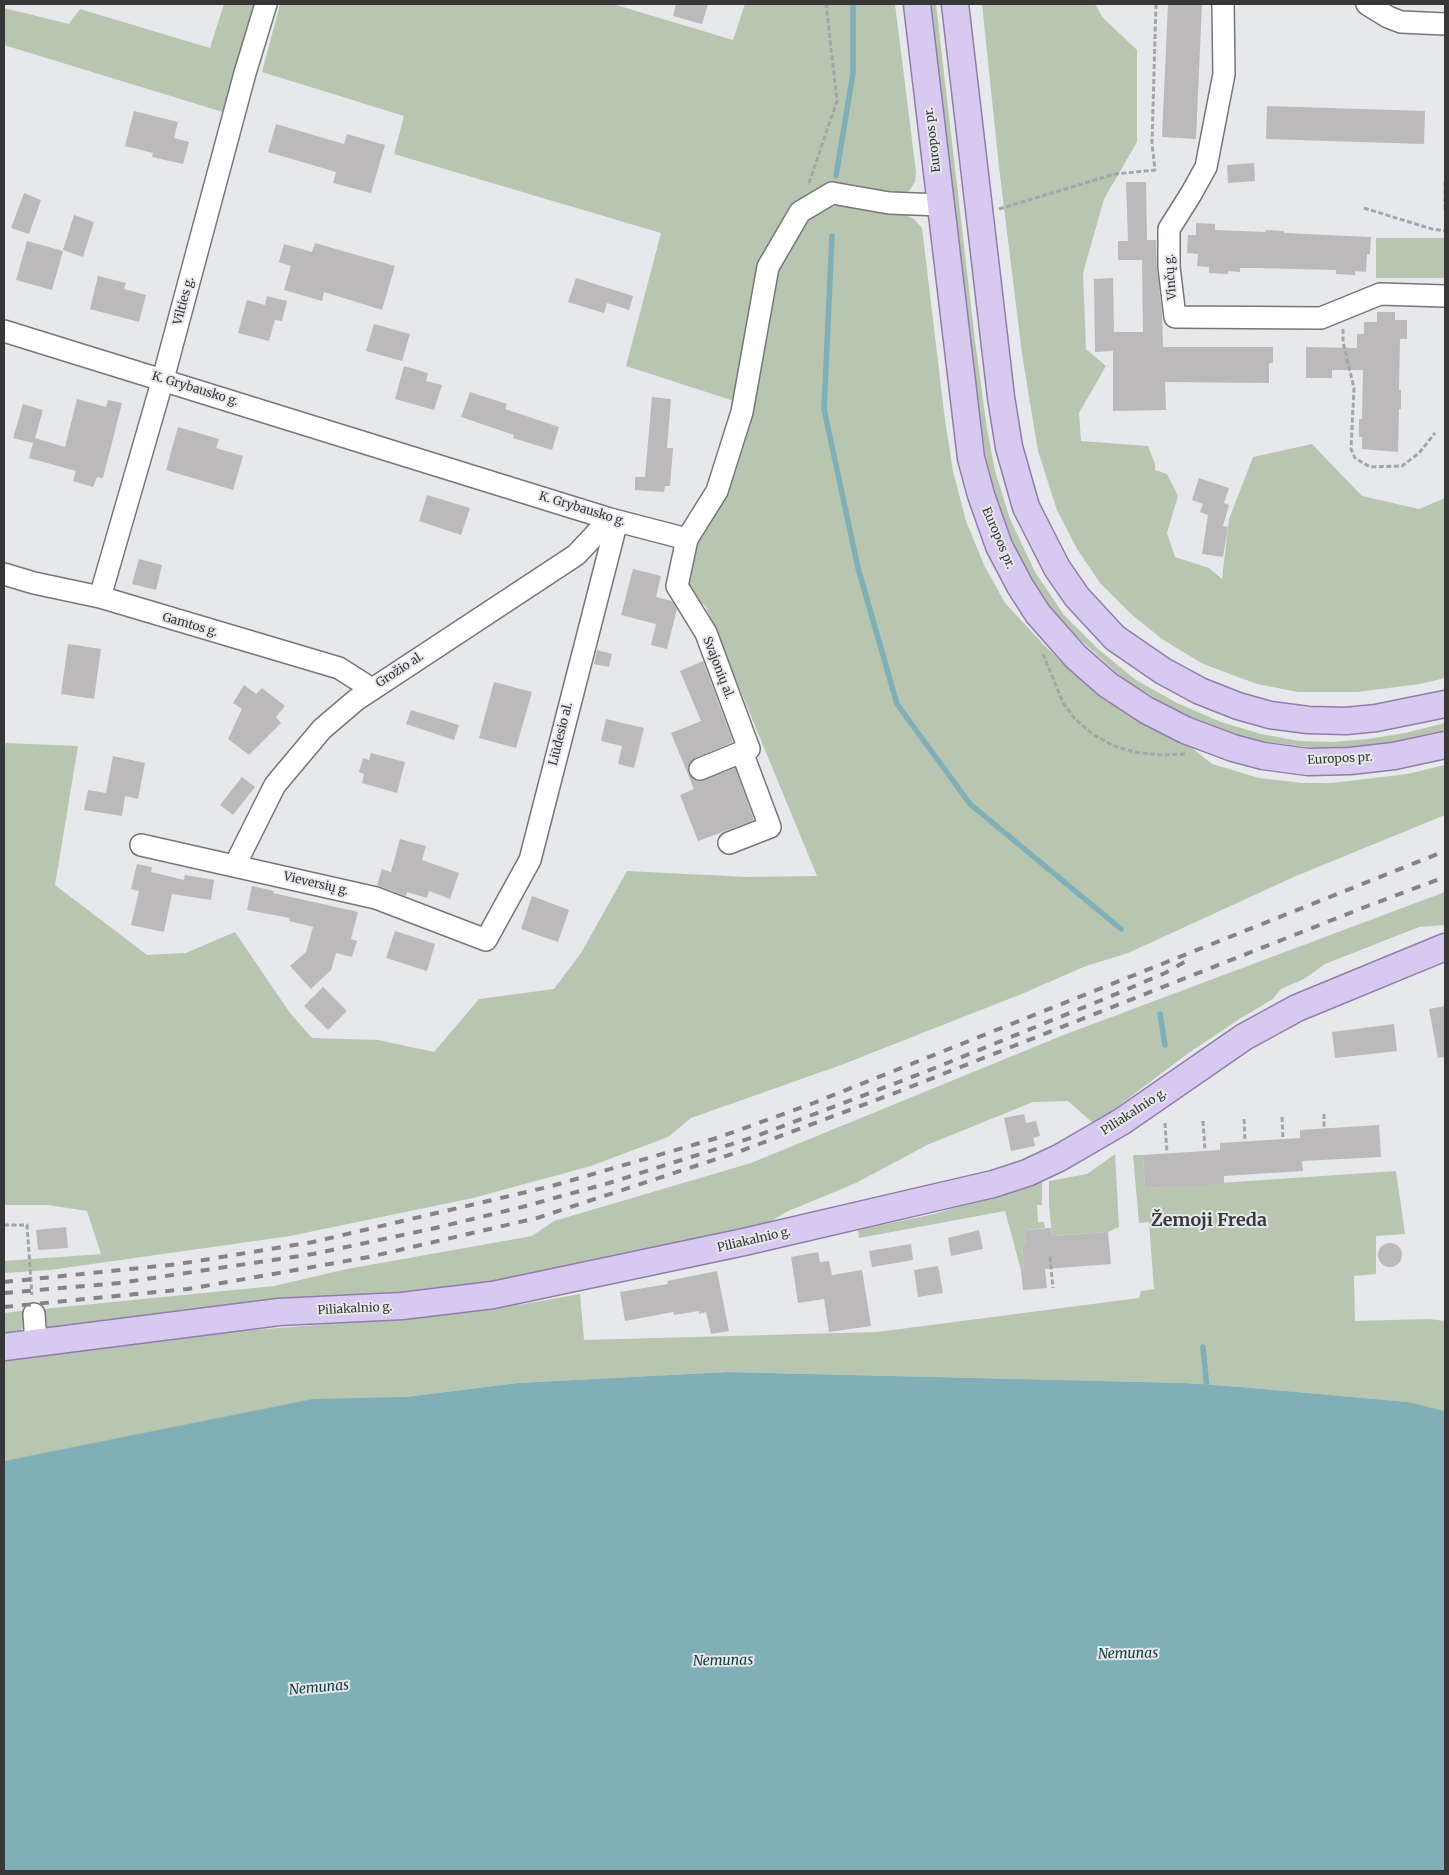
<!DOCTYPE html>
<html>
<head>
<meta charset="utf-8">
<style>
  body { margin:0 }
  #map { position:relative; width:1449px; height:1875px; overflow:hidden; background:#e7e8eb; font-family:Merriweather,serif }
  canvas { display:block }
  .frame { position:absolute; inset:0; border:5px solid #373738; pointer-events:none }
</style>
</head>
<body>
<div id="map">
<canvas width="1449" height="1875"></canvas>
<div class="frame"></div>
</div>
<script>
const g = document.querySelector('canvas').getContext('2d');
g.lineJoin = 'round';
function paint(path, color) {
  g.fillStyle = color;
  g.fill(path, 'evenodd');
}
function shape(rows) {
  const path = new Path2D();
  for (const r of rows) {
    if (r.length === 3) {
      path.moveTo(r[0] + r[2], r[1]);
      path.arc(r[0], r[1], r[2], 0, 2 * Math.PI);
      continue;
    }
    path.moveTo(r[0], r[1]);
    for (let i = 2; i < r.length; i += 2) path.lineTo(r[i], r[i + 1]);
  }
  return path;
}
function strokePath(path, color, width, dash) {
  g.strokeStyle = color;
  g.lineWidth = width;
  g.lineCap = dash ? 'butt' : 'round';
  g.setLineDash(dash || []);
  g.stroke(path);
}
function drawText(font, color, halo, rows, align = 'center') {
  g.font = font + ' Merriweather,serif';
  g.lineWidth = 4;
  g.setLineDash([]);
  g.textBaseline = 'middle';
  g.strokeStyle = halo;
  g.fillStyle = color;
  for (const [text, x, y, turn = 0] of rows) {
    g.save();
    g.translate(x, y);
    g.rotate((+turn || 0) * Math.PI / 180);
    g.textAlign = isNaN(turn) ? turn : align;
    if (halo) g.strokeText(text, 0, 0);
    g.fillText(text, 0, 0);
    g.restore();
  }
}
paint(shape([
  [224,4,258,4,226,113,4,45,4,8,69,24,80,9,210,48],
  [280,4,613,4,733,40,745,4,895,4,916,172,915,182,909,191,899,197,831,184,797,208,737,402,626,366,661,233,394,154,404,116,262,72],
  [930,4,936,4,975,341,987,429,995,471,1010,519,1035,572,1064,615,1098,649,1136,680,1177,703,1221,722,1261,734,1299,741,1332,742,1368,739,1405,733,1445,723,1445,730,1383,744,1325,749,1258,741,1230,733,1199,721,1167,705,1126,681,1074,634,1048,605,1026,570,1009,533,996,501,986,459,974,379],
  [982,4,1095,4,1103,18,1137,50,1137,142,1104,199,1083,273,1086,349,1106,366,1079,413,1081,441,1148,446,1155,464,1155,470,1167,474,1178,496,1167,533,1175,557,1209,568,1222,579,1229,519,1253,457,1312,444,1362,496,1419,509,1445,498,1445,678,1420,684,1357,692,1298,692,1257,684,1203,664,1162,639,1131,614,1100,583,1077,549,1057,510,1038,451,1022,354,999,167],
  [844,203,889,208,914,219,922,228,945,420,953,471,966,521,984,565,1005,603,1044,645,1085,684,1106,701,1192,748,1212,764,1259,778,1303,783,1332,783,1407,774,1445,765,1445,815,1296,876,1128,953,1086,966,1024,993,841,1065,691,1118,668,1137,591,1166,473,1198,290,1236,50,1270,4,1273,4,1261,101,1254,87,1211,48,1205,4,1205,4,750,6,743,78,746,55,885,147,955,186,953,235,932,290,1013,312,1038,378,1040,434,1052,479,999,554,989,581,953,627,871,748,877,817,876,706,607,681,585,696,540,710,523,746,412,775,272,804,225,821,211],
  [1376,238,1445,238,1445,278,1376,278],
  [1445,892,1445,925,1419,927,1325,964,1304,979,1281,989,1273,999,1241,1018,1190,1052,1094,1124,1068,1101,1033,1102,927,1145,856,1183,786,1212,755,1231,496,1290,47,1329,45,1326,43,1309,274,1286,347,1269,532,1236,554,1221,751,1163,1061,1036],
  [1115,1154,1119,1227,1108,1232,1052,1236,1049,1204,1049,1181,1087,1174],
  [1133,1155,1143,1155,1145,1188,1396,1171,1405,1234,1376,1236,1376,1274,1354,1276,1355,1321,1429,1319,1445,1321,1445,1411,1407,1402,1241,1387,1186,1383,727,1372,517,1383,405,1397,4,1461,4,1356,239,1331,446,1315,524,1304,580,1294,584,1340,877,1332,1139,1298,1141,1291,1154,1289,1149,1222,1139,1223],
  [1042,1182,1042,1205,1037,1205,1038,1222,1044,1222,1045,1228,1025,1230,1026,1244,1022,1244,1024,1270,1021,1270,1005,1211,859,1238,858,1230,934,1214],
  [29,1310,29,1323,21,1330,4,1335,4,1313]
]), '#b8c5b0');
paint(shape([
  [727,1372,1186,1383,1241,1387,1408,1402,1445,1411,1445,1871,4,1871,4,1461,313,1399,405,1397,517,1383]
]), '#81afb7');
strokePath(shape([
  [836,176,853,73,853,4],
  [832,236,824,409,858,568,897,704,970,804,1121,929],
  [1160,1014,1165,1045],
  [1203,1347,1207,1390]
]), '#81afb7', 5.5);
paint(shape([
  [676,4,708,4,702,24,673,16],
  [1168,4,1202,4,1196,139,1162,137],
  [1267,106,1425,111,1424,144,1266,139],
  [134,111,178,122,174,138,189,142,183,164,152,157,153,153,125,146],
  [276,124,344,144,347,134,385,145,371,193,333,183,336,172,268,152],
  [1254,163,1255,181,1228,183,1227,165],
  [1126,182,1146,182,1147,240,1156,240,1157,268,1162,314,1163,347,1273,347,1273,363,1269,363,1269,383,1165,382,1166,410,1113,411,1113,351,1095,352,1094,279,1113,278,1114,332,1143,332,1142,260,1118,260,1118,241,1128,241],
  [24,193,41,200,29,234,11,228],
  [74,215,94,222,83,257,63,250],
  [1196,223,1215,224,1215,230,1265,232,1266,230,1284,231,1284,233,1371,237,1370,254,1367,254,1366,272,1355,271,1355,275,1336,274,1336,270,1257,268,1240,268,1240,272,1228,271,1228,274,1209,273,1209,267,1197,266,1198,254,1187,253,1188,235,1196,235],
  [27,241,63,251,52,290,16,280],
  [315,243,395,266,382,310,324,292,322,301,284,290,291,266,279,262,284,244,312,252],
  [98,276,126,283,124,289,146,295,139,322,90,309],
  [576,278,633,296,629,310,607,303,604,313,568,302],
  [267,296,287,301,282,321,275,320,269,341,238,333,247,300,265,305],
  [1377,312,1395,312,1395,320,1407,320,1407,339,1400,339,1399,390,1401,390,1401,409,1399,409,1398,452,1362,449,1362,437,1359,437,1359,419,1362,419,1363,370,1332,370,1332,378,1306,378,1306,347,1357,348,1357,334,1364,334,1364,322,1377,322],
  [374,324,410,334,402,361,366,351],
  [404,366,428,373,426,381,442,385,434,410,395,399],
  [470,392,507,404,505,409,559,427,552,450,513,438,514,435,461,417],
  [652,397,671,399,667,448,673,448,670,486,665,486,664,492,635,490,635,477,645,477],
  [77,399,106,407,108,400,122,403,103,478,97,477,93,487,73,481,76,471,29,458,33,443,13,438,23,404,43,410,35,438,65,447],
  [178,427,219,439,216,448,243,456,233,490,166,470],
  [1199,478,1229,488,1224,503,1229,505,1223,526,1228,527,1223,557,1202,554,1208,515,1200,512,1203,504,1192,500],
  [427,495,470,508,461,535,419,521],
  [139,559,162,565,156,590,132,584],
  [633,569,661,576,656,597,672,601,677,609,667,649,651,645,656,624,621,615],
  [68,644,101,649,94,699,61,694],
  [597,650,612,654,609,667,594,664],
  [703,661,733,742,695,758,690,762,688,768,688,773,693,779,699,781,735,768,754,820,698,841,680,795,694,789,671,733,701,721,680,671],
  [494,682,532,692,516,748,479,738],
  [244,685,256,694,262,688,285,706,276,717,281,723,249,755,228,739,242,709,233,703],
  [411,710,459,725,454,740,406,724],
  [606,719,644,728,634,768,618,764,622,746,601,741],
  [371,753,405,762,397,793,362,783,364,774,359,772,363,758,369,760],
  [113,756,145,763,138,799,125,796,122,816,84,810,88,790,106,793],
  [242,777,255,787,233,815,220,805],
  [400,839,426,846,422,860,459,873,450,899,429,891,427,898,407,892,406,896,377,885,382,869,391,872],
  [137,864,152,867,151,872,184,880,185,875,214,880,211,900,172,894,164,932,131,925,139,891,131,889],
  [252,886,274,891,273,893,358,912,351,939,357,941,352,957,336,953,331,970,311,989,290,966,306,952,313,927,289,921,290,918,247,910],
  [532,896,569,910,558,942,521,929],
  [395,931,435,944,427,971,386,958],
  [323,987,347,1011,328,1030,304,1006],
  [1445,1006,1445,1057,1438,1058,1429,1009],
  [1394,1024,1397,1051,1335,1058,1332,1032],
  [1024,1114,1026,1123,1036,1121,1040,1136,1033,1138,1035,1146,1011,1151,1004,1118],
  [1379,1125,1381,1157,1302,1161,1303,1171,1224,1176,1224,1184,1145,1188,1143,1155,1220,1150,1220,1143,1300,1138,1300,1130],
  [66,1227,68,1248,38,1250,36,1230],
  [1051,1228,1052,1236,1108,1232,1111,1264,1045,1269,1047,1288,1023,1290,1021,1270,1024,1270,1022,1244,1026,1244,1025,1230],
  [979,1230,983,1249,951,1256,948,1238],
  [1390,1255,12],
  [911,1244,913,1260,872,1267,869,1251],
  [818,1252,820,1262,829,1261,832,1275,862,1270,871,1326,829,1332,824,1299,798,1303,791,1257],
  [938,1266,943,1293,918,1297,914,1270],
  [717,1271,729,1331,711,1334,706,1312,699,1314,699,1311,674,1315,673,1312,625,1321,620,1292,668,1284,667,1281]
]), '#bcb9bb');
const minor = shape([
  [1223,4,1224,74,1206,167,1191,194,1169,229,1169,267,1175,317,1321,318,1380,294,1445,296],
  [1367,4,1388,17,1401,22,1445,24],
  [4,331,610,519,687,539,717,491,742,412,768,267,800,212,832,193,889,203,940,205],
  [687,539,677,586,706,633,749,749,700,769],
  [4,574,34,583,100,597,339,668,372,689],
  [100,597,163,379,245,73,266,4],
  [729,843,770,827,742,752],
  [141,845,376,898,486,940,530,860,617,521],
  [235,865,275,785,322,729,356,700,576,555,610,519],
  [34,1314,36,1343]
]);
const major = shape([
  [917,4,971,458,981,495,999,546,1020,586,1038,614,1076,657,1108,685,1146,710,1185,730,1233,748,1263,756,1308,762,1350,761,1394,756,1445,745],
  [955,4,1001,397,1009,447,1026,507,1057,568,1077,597,1115,638,1163,671,1200,691,1238,706,1270,715,1308,720,1346,721,1376,718,1445,704],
  [4,1347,279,1312,402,1306,493,1295,744,1242,993,1184,1027,1173,1059,1158,1121,1122,1244,1037,1297,1008,1445,947]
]);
strokePath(minor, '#757678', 24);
strokePath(major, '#8f7eaa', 29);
strokePath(shape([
  [1445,182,1445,211],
  [809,183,837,101,826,4],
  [1364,208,1432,229,1445,231],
  [999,209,1115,174,1155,170,1152,143,1156,4],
  [1343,329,1343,342,1354,388,1351,449,1355,458,1370,467,1402,466,1419,453,1435,433],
  [1043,654,1063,703,1076,720,1094,735,1114,746,1134,752,1162,755,1186,754],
  [1324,1114,1324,1128],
  [1282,1117,1283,1139],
  [1244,1119,1245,1141],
  [1203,1121,1205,1151],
  [1165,1123,1167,1153],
  [4,1225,27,1225,32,1295],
  [1050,1257,1053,1288]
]), '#a4a5a7', 3, [5, 2.5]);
strokePath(minor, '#fff', 21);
strokePath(major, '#d8c9f1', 26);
strokePath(shape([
  [4,1282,179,1264,313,1242,552,1186,717,1138,811,1104,1445,851],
  [4,1293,119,1283,313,1254,431,1229,522,1207,609,1183,754,1137,925,1072,1109,997,1165,973,1186,961],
  [4,1307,188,1289,369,1257,537,1218,738,1152,900,1091,1365,907,1445,877]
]), '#848486', 4, [9, 9]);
drawText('12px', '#373738', '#e7e8eb', [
  ["Europos pr.",933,140,-97],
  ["Vinčų g.",1171,277,-94],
  ["Vilties g.",184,301,-75],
  ["K. Grybausko g.",195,389,17],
  ["K. Grybausko g.",582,509,17],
  ["Europos pr.",998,538,67],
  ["Gamtos g.",190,625,16],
  ["Svajonių al.",718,668,69],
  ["Grožio al.",400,670,-33],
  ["Liūdesio al.",561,734,-76],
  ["Europos pr.",1340,759,-3],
  ["Vieversių g.",316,884,13],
  ["Piliakalnio g.",1134,1112,-33],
  ["Piliakalnio g.",754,1240,-13],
  ["Piliakalnio g.",355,1309,-3]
]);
drawText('italic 14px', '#103c43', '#e7e8eb', [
  ["Nemunas",1128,1654,-1],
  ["Nemunas",723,1661,-1],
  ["Nemunas",319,1688,-5]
]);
drawText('bold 18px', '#373738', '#e7e8eb', [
  ["Žemoji Freda",1209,1221]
]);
</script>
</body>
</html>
